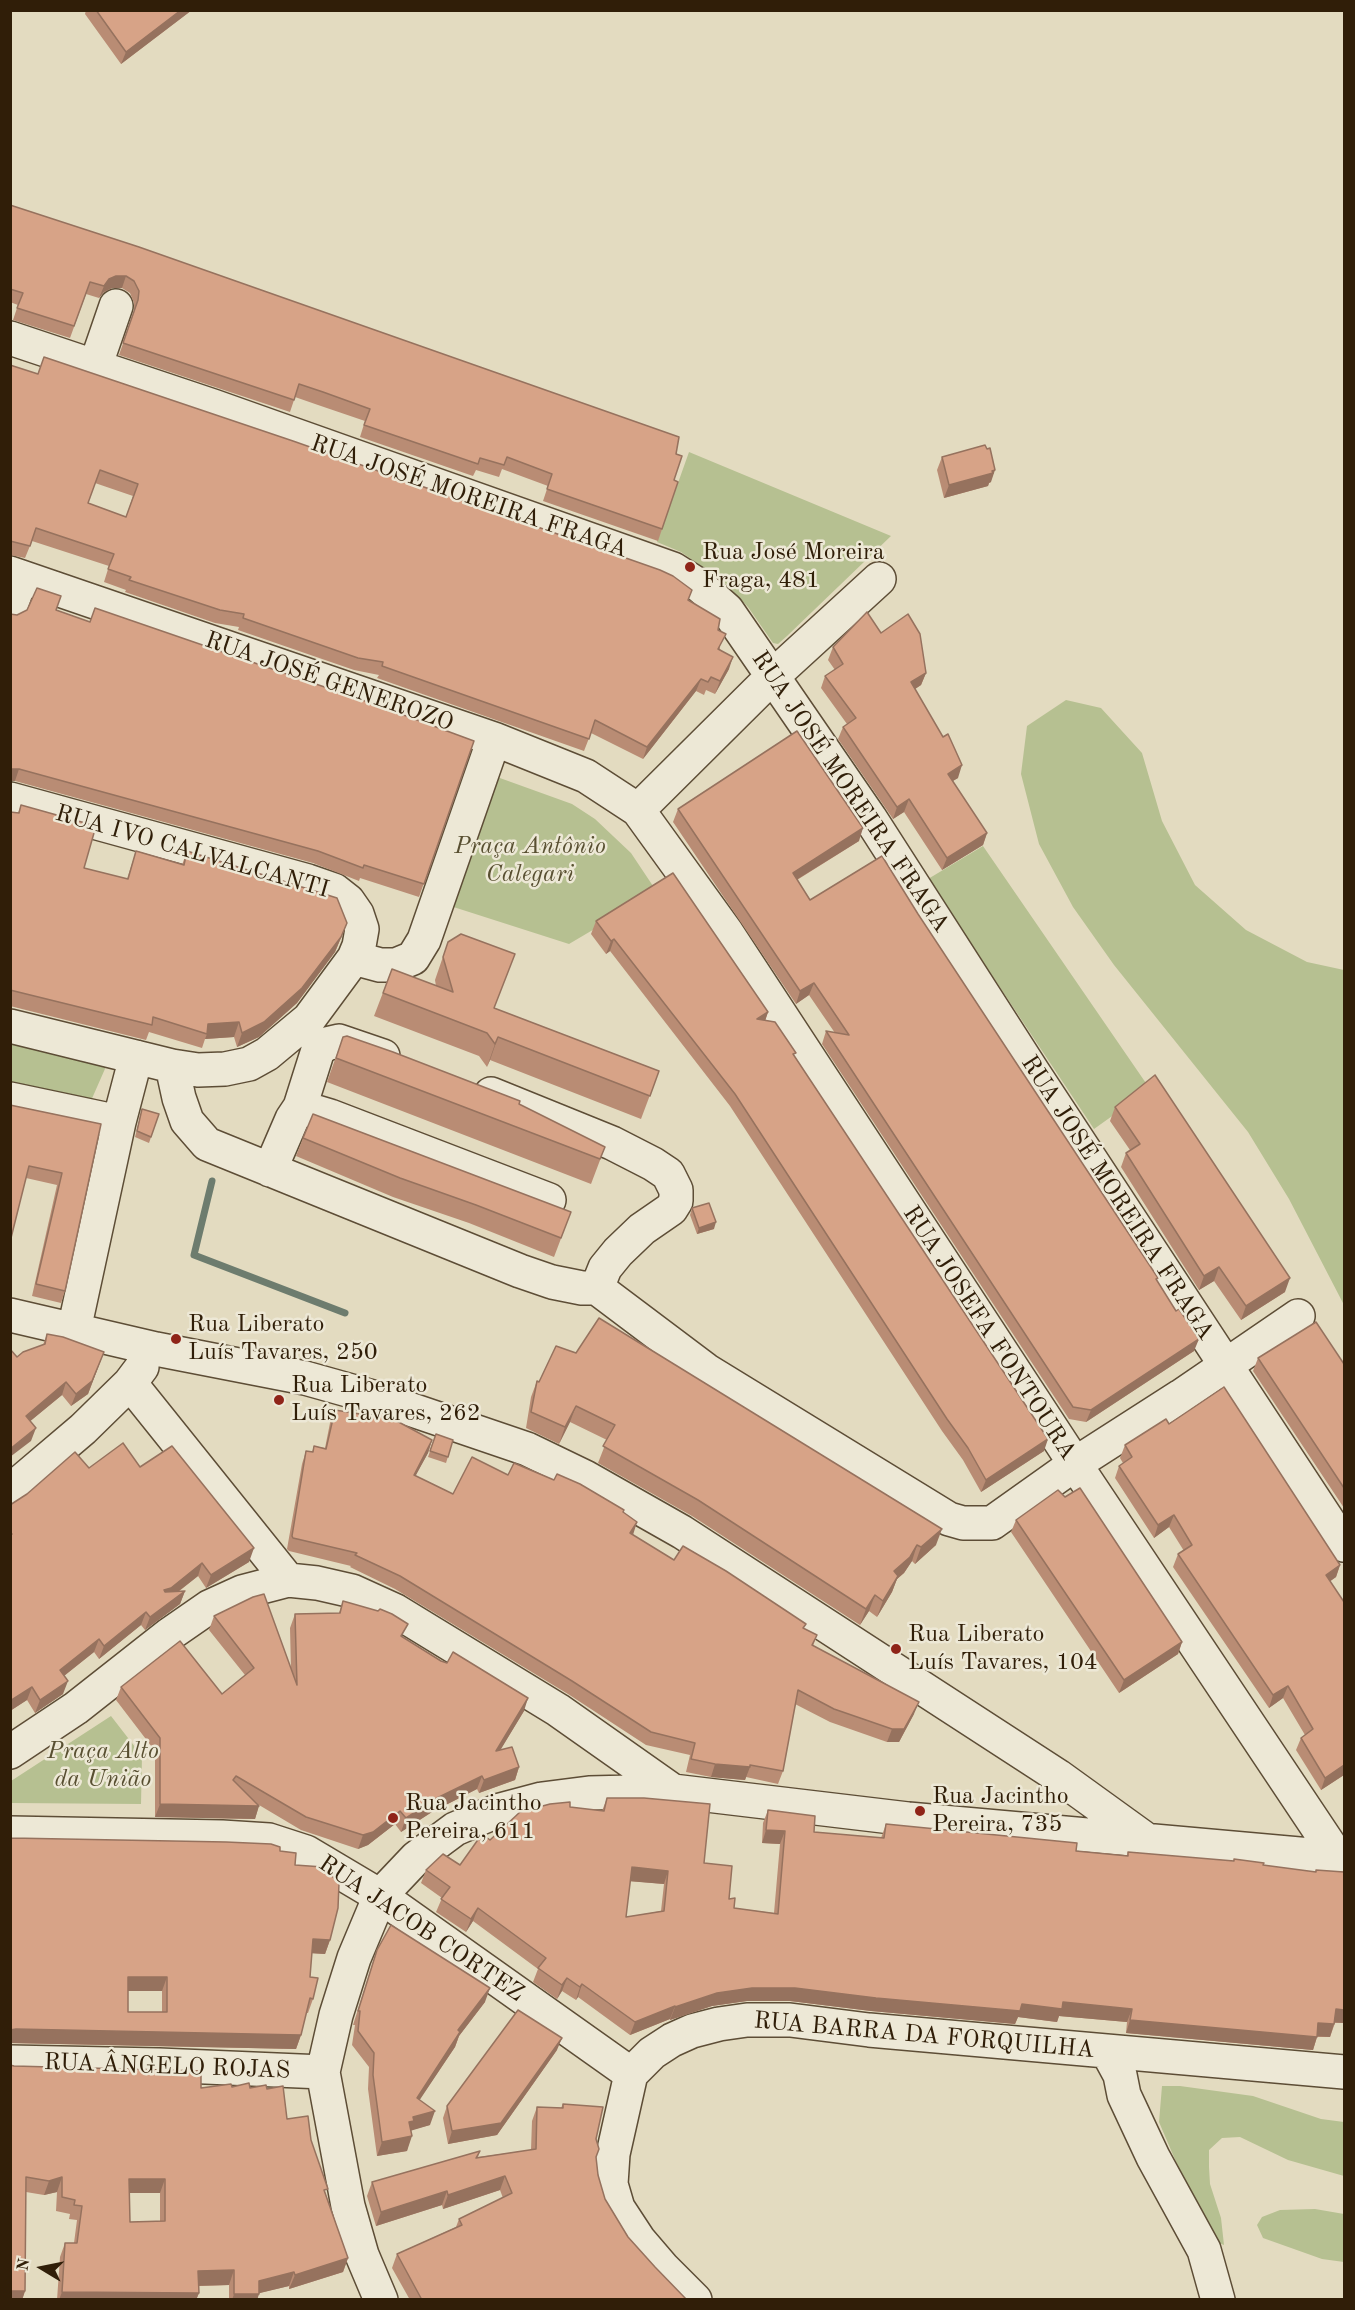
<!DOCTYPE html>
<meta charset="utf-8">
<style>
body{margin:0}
#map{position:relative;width:1355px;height:2310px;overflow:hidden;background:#e3dbc0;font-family:"Old Standard TT",serif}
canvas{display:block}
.frame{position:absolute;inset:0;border:12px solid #301e08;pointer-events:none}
.north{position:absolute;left:12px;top:2238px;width:60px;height:60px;-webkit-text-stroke:4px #ede8d6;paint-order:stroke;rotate:280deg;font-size:16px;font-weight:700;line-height:24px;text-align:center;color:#301e08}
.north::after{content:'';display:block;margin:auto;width:21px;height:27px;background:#301e08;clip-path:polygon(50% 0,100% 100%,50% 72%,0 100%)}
</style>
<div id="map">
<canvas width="1355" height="2310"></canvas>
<div class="frame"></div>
<div class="north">N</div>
</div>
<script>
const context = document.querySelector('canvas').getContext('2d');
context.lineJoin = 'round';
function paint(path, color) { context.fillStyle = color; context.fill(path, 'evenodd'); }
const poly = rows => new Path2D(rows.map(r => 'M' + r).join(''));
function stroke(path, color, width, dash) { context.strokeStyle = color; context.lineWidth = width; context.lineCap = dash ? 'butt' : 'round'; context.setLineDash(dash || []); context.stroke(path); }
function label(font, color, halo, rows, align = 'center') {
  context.font = font + ' "Old Standard TT",serif'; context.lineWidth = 5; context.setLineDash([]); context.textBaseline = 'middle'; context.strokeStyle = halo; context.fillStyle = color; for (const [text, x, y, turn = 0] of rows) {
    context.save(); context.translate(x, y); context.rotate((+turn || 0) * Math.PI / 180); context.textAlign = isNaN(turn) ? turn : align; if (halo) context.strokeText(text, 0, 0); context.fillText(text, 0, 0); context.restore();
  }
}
const green = poly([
 [689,452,891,536,787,636,778,644,773,643,748,607,724,582,681,552,657,542],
 [1066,700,1101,708,1142,753,1162,821,1195,885,1246,930,1307,962,1344,970,1344,1305,1289,1199,1248,1132,1114,965,1073,907,1039,844,1021,774,1027,726],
 [486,773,572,804,595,819,631,853,657,892,569,944,441,903],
 [983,846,1150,1089,1094,1129,928,879],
 [11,1038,108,1062,90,1103,11,1084],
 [111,1716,142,1756,141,1804,11,1803,11,1781],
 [1162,2086,1180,2086,1253,2096,1321,2119,1344,2122,1344,2176,1288,2160,1240,2137,1222,2138,1209,2150,1209,2167,1210,2184,1221,2218,1224,2245,1209,2239,1159,2122],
 [1315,2209,1344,2214,1344,2262,1322,2259,1263,2238,1257,2225,1262,2217,1280,2210]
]);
const stream = poly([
 [212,1181,194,1255,345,1313]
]);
const minor = poly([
 [10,338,213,406,673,569,700,586,727,610,870,818,1033,1072,1344,1545],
 [95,367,116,306],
 [10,573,494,739,586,776,638,810,727,933,1075,1464,1338,1858],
 [10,609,21,577],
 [10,799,308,881,334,890,348,901,357,914,362,929,359,946,354,958,309,1019,267,1054,249,1064,225,1069,198,1070,172,1066,10,1026],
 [638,810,773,676,879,579],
 [354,958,380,965,396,965,413,958,424,940,494,739],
 [172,1066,179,1098,187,1121,207,1144,520,1271,552,1282,582,1288,597,1288,706,1370,949,1519,963,1523,992,1523,1075,1464,1181,1396,1298,1316],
 [491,1094,612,1143,653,1164,668,1174,676,1190,676,1201,671,1209,642,1229,618,1252,605,1268,597,1288],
 [10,1099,119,1122,136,1057],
 [300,1107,318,1050,326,1044,339,1041,383,1056],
 [270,1170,292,1119,300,1107,330,1116,549,1200],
 [10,1315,156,1349,305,1378,380,1399,527,1449,585,1477,682,1532,1058,1776,1148,1841],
 [74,1330,119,1122],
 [130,1383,288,1580],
 [10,1491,83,1429,130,1383,142,1367],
 [10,1752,76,1708,170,1634,209,1607,242,1592,288,1580,317,1583,352,1591,396,1611,558,1710,673,1791],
 [10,1833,222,1837,269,1840,306,1852,380,1896,631,2074],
 [1107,2051,1120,2075,1124,2095,1153,2157,1204,2250,1218,2300],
 [10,2062,159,2065,323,2072],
 [381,2300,362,2255,348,2206,323,2072,336,2015,354,1958,380,1896,416,1858,455,1829,497,1811,542,1799,589,1793,673,1791,908,1819,1344,1858],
 [695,2300,663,2268,639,2240,618,2208,611,2184,613,2154,631,2074,652,2053,672,2040,692,2031,719,2024,747,2020,790,2020,869,2030,1344,2072]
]);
const wall = poly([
 [86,10,192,10,121,64,85,14],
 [10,205,676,454,674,480,678,482,658,541,543,501,548,486,502,469,499,477,476,470,473,476,360,437,365,421,318,405,295,397,290,412,119,355,134,312,134,303,130,293,122,288,112,288,104,292,99,298,86,294,70,338,13,320,18,305,10,302],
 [10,365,688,600,718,630,720,649,729,669,715,694,706,690,704,695,696,691,643,759,591,733,584,751,377,678,379,675,354,670,238,630,239,627,215,623,125,592,126,590,104,582,109,566,32,541,25,558,10,555],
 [95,483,133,496,126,517,88,503],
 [942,457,991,482,989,483,988,486,944,498,937,470],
 [56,610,90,622,474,741,419,897,360,878,359,881,313,863,15,781,17,615],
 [881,633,926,673,921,685,915,689,958,778,952,781,987,833,983,845,942,870,904,812,893,819,838,739,843,727,847,724,821,688,825,676,835,670,828,660,833,647],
 [21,805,84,868,127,879,136,851,182,865,187,851,347,923,341,938,335,952,297,1003,259,1037,237,1047,234,1037,205,1039,202,1048,149,1032,146,1040,10,1006,10,812,18,813],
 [678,809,859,841,797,880,810,900,918,914,1157,1281,1194,1351,1086,1422,1069,1419,822,1044,826,1031,835,1033,809,995,796,1004,673,822],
 [596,921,768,1012,765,1021,794,1056,1044,1451,981,1492,963,1460,942,1431,730,1106,610,951,606,954,591,934],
 [448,942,506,977,494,1008,659,1071,641,1119,490,1060,487,1067,479,1056,374,1016,392,969,436,986,435,980],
 [343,1037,519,1104,605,1147,591,1184,327,1082],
 [10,1105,101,1124,65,1291,61,1303,32,1296,57,1185,26,1178],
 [1115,1107,1285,1292,1241,1320,1214,1281,1199,1290,1121,1167,1126,1153,1130,1150,1110,1121],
 [142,1109,159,1114,149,1143,135,1137],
 [303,1138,571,1212,554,1257,469,1223,393,1197,296,1156],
 [692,1208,714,1229,697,1234,690,1215],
 [47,1334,104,1352,88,1394,71,1406,62,1395,30,1421,31,1441,17,1357,43,1345],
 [1258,1358,1344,1364,1344,1508,1253,1371],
 [537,1381,936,1545,915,1564,912,1561,904,1573,897,1579,892,1592,877,1617,869,1611,860,1625,692,1516,598,1463,607,1440,570,1422,559,1444,526,1428,531,1397],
 [335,1410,432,1440,428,1453,415,1476,453,1494,508,1475,623,1512,633,1535,674,1560,817,1635,813,1646,914,1714,899,1742,887,1742,830,1722,795,1704,783,1771,778,1784,746,1777,745,1780,711,1777,686,1772,690,1755,646,1745,568,1694,395,1589,350,1567,351,1566,289,1551,287,1549,302,1464,306,1451,312,1452,314,1446,325,1448,330,1423],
 [1169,1424,1340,1565,1336,1577,1330,1581,1344,1775,1321,1790,1296,1750,1301,1738,1305,1735,1283,1698,1269,1708,1173,1567,1178,1554,1184,1551,1169,1527,1154,1538,1115,1478,1119,1466,1123,1463,1120,1458,1125,1445],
 [436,1434,453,1440,446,1463,428,1457],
 [140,1467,249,1562,206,1588,198,1576,178,1592,185,1591,180,1604,145,1630,141,1625,99,1659,94,1652,64,1676,63,1694,35,1713,27,1700,10,1711,10,1505,89,1468],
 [1016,1520,1182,1642,1178,1654,1119,1693,1011,1532],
 [343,1601,524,1711,500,1750,519,1767,515,1780,479,1793,477,1789,432,1812,401,1832,395,1824,368,1845,358,1849,301,1830,259,1805,255,1819,155,1817,155,1751,116,1700,121,1687,222,1694,245,1675,209,1630,214,1616,291,1669,290,1628,295,1614,339,1613],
 [607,1798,704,1863,734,1908,774,1913,780,1844,762,1843,763,1823,768,1810,814,1832,881,1838,886,1824,1076,1851,1127,1856,1128,1852,1263,1865,1344,2023,1335,2023,1330,2037,1317,2037,1313,2050,1126,2033,1127,2022,1059,2016,1057,2022,1018,2017,1015,2024,871,2011,790,2001,747,2001,712,2006,670,2020,670,2019,630,2035,578,1997,576,2000,562,1991,557,1999,533,1982,538,1969,473,1921,466,1932,436,1912,442,1898,421,1883,426,1870,460,1865,490,1840,570,1807,602,1811],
 [630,1881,664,1884,661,1911,626,1917],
 [11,1838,280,1851,295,1865,330,1940,325,1954,312,1953,310,1977,313,1999,308,2013,306,2013,301,2035,296,2049,10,2043,10,1840],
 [128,1991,162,1991,162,2012,128,2012],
 [377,1950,485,2002,459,2036,455,2047,419,2100,430,2125,411,2130,407,2151,377,2156,368,2089,369,2067,352,2045,355,2025,353,2025],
 [557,2050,497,2135,448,2144,443,2118,447,2106],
 [14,2066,201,2088,232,2087,267,2089,287,2119,311,2140,326,2195,348,2258,343,2272,289,2289,289,2286,259,2293,257,2300,229,2300,229,2285,198,2286,199,2293,196,2300,57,2300,60,2257,65,2243,74,2243,77,2220,69,2219,70,2214,56,2211,57,2192,44,2195,26,2192,25,2291,22,2300,10,2300],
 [130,2193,160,2193,160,2221,130,2222],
 [563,2104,596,2139,596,2157,598,2175,605,2199,628,2237,655,2267,687,2300,410,2300,392,2268,397,2254,456,2227,459,2219,503,2198,500,2190,443,2209,442,2205,376,2226,367,2196,372,2182,480,2151,478,2157,531,2150,532,2121,537,2107,561,2108]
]);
const shadedWall = poly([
 [181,10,192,10,121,64,126,52],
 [116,276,126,276,122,288,112,288,104,292,99,298,104,286,109,279],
 [995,470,991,482,989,483,988,486,944,498,949,485],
 [733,657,729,669,715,694,720,681],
 [926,673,921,685,906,695,911,682],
 [701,679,696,691,643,759,647,747],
 [962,765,958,778,943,787,948,774],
 [10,769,19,769,15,781,10,781],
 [909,799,904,812,893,819,897,807],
 [863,828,859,841,788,885,793,873],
 [987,833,983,845,942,870,947,858],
 [347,923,335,952,297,1003,259,1037,237,1047,242,1033],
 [614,939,610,951,606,954,611,941],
 [814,983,809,995,796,1004,800,991],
 [768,1012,764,1024,757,1019],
 [239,1022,234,1037,205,1039,207,1034,208,1024],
 [498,1037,490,1060,487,1067,495,1044],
 [716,1222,714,1229,697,1234,699,1228],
 [1219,1267,1214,1281,1199,1290,1204,1276],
 [1290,1278,1285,1292,1241,1320,1246,1306],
 [1199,1339,1194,1351,1086,1422,1091,1410],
 [104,1352,88,1394,71,1406,76,1394],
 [66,1382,62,1395,22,1428,26,1416],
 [576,1406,570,1422,559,1444,565,1427],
 [36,1428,31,1441,10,1457,10,1449],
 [1048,1439,1044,1451,981,1492,986,1480],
 [432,1440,428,1453,409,1488,414,1475],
 [1174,1515,1169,1527,1154,1538,1158,1525],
 [637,1522,633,1535,630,1533],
 [942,1529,936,1545,915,1564,921,1547],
 [917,1545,912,1561,904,1573,897,1579,892,1592,877,1617,894,1571],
 [254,1548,249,1562,206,1588,211,1575],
 [202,1563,198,1576,166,1601,164,1590],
 [1340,1565,1336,1577,1321,1588,1326,1575],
 [185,1591,180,1604,145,1630,150,1617],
 [875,1595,869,1611,860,1625,866,1609],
 [146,1612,141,1625,99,1659,104,1646],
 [99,1639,94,1652,55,1683,60,1670],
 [1182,1642,1178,1654,1119,1693,1124,1680],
 [68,1681,63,1694,35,1713,40,1700],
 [1288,1686,1283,1698,1269,1708,1273,1695],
 [32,1687,27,1700,10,1711,10,1701],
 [528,1698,524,1711,492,1764,496,1751],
 [919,1702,914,1714,899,1742,887,1742,892,1729],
 [715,1764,750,1767,745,1780,711,1777],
 [1344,1765,1344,1775,1321,1790,1325,1778],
 [519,1767,515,1780,479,1793,484,1780],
 [482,1776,477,1789,432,1812,401,1832,406,1818,437,1798],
 [160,1804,259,1806,255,1819,155,1817],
 [400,1811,395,1824,368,1845,358,1849,363,1835],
 [766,1830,785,1831,780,1844,762,1843],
 [632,1867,668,1871,664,1884,627,1881],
 [478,1908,473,1921,466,1932,471,1919],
 [313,1939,330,1940,325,1954,307,1953],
 [128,1977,167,1977,162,1991,123,1991],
 [567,1978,562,1991,557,1999,562,1985],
 [582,1984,578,1997,576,2000,580,1987],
 [490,1988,485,2002,459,2036,455,2047,411,2113,417,2098,458,2030],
 [752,1988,795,1988,1022,2004,1063,2002,1132,2009,1127,2022,1059,2016,1057,2022,1018,2017,1015,2024,871,2011,790,2001,747,2001,712,2006,670,2020,675,2007,717,1993],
 [675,2006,670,2019,630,2035,635,2022],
 [1336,2009,1344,2010,1344,2023,1331,2022],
 [1130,2020,1317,2037,1313,2050,1126,2033],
 [1318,2023,1334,2024,1330,2037,1314,2036],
 [16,2029,301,2035,296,2049,10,2043,10,2030],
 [562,2038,557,2050,497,2135,448,2144,452,2131],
 [435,2111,430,2125,410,2131,409,2122,413,2117],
 [412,2136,407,2151,377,2156,382,2142],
 [505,2176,500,2190,443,2209,448,2195],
 [62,2177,57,2192,44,2195,49,2181],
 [129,2179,165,2179,160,2193,124,2193],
 [447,2191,442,2205,376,2226,381,2212],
 [348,2258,343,2272,289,2289,295,2275],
 [234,2270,229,2285,193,2286,198,2271],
 [294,2272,289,2286,256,2294,259,2294,257,2300,232,2300,234,2294,259,2281],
 [10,2291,25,2291,22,2300,10,2300],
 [62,2292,199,2293,196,2300,59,2300]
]);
const building = poly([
 [96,10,181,10,126,52,96,10],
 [10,205,139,247,679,437,676,454,682,456,674,480,678,482,662,529,547,489,552,474,507,457,504,465,480,458,478,464,364,425,370,409,323,392,299,384,294,400,123,343,138,300,139,291,134,281,126,276,116,276,109,279,104,286,90,282,74,326,17,308,23,293,10,289,10,205],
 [44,357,293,441,660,570,673,576,692,590,688,600,720,619,718,630,726,634,718,649,733,657,720,681,711,677,708,682,701,679,647,747,595,720,589,739,382,666,383,662,358,658,243,618,244,614,220,610,129,580,131,577,108,569,114,554,36,528,30,546,10,541,10,365,38,374,44,357],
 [100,470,138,484,126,517,88,503,100,470],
 [985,445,987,449,990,448,995,470,992,471,993,473,949,485,942,457,985,445],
 [37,588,61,596,56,610,90,622,95,608,371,703,474,741,424,884,364,865,363,868,318,851,19,769,10,769,10,614,17,615,27,610,37,588],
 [867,612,881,633,908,614,920,634,926,673,911,682,943,737,948,734,962,765,948,774,987,833,947,858,909,799,897,807,843,727,856,718,825,676,843,664,833,647,867,612],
 [797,731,863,828,793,873,810,900,882,856,918,914,1158,1278,1156,1279,1176,1311,1179,1309,1199,1339,1091,1410,1073,1407,826,1031,849,1035,814,983,800,991,678,809,797,731],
 [21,805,96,826,84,868,128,879,136,851,184,865,187,851,337,898,347,923,341,937,302,988,264,1022,242,1033,239,1022,208,1024,207,1034,153,1017,152,1025,10,990,10,812,19,813,21,805],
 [673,873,768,1012,757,1019,775,1022,796,1053,793,1054,1048,1439,986,1480,968,1448,947,1419,735,1094,614,939,611,941,596,921,673,873],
 [461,934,515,954,494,1008,659,1071,650,1096,498,1037,495,1044,487,1033,383,993,392,969,453,992,443,957,448,942,461,934],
 [347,1036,393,1052,520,1101,519,1104,605,1147,600,1159,336,1058,343,1037,347,1036],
 [1155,1075,1290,1278,1246,1306,1219,1267,1204,1276,1126,1153,1140,1144,1115,1107,1155,1075],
 [10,1105,101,1124,65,1291,36,1284,62,1173,29,1166,10,1242,10,1105],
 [142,1109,159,1114,151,1137,137,1131,142,1109],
 [313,1114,571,1212,561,1238,476,1205,400,1178,303,1138,313,1114],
 [709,1203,716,1222,699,1228,692,1208,709,1203],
 [599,1318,942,1529,921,1547,917,1545,910,1557,894,1571,898,1576,883,1601,875,1595,866,1609,698,1500,603,1446,615,1425,576,1406,565,1427,531,1412,537,1381,539,1382,556,1346,576,1353,599,1318],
 [1316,1322,1344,1364,1344,1488,1258,1358,1316,1322],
 [47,1334,63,1337,104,1352,92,1381,76,1394,66,1382,26,1416,36,1428,10,1449,10,1349,17,1357,23,1352,45,1344,47,1334],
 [1224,1387,1340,1565,1326,1575,1344,1602,1344,1765,1325,1778,1301,1738,1313,1729,1288,1686,1273,1695,1178,1554,1192,1545,1174,1515,1158,1525,1119,1466,1132,1457,1125,1445,1166,1419,1169,1424,1224,1387],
 [335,1410,378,1417,380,1412,432,1440,414,1475,453,1494,472,1457,508,1475,514,1463,554,1480,557,1474,580,1484,624,1510,623,1512,637,1522,630,1533,674,1560,683,1546,726,1571,806,1624,803,1628,817,1635,812,1645,919,1702,904,1729,892,1729,834,1709,798,1690,783,1771,750,1765,750,1767,715,1764,691,1759,695,1743,651,1732,572,1681,400,1576,355,1555,357,1553,293,1538,292,1536,306,1451,313,1452,314,1446,326,1449,335,1410],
 [436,1434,453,1440,448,1457,430,1451,436,1434],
 [123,1443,140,1467,172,1446,254,1548,211,1575,202,1563,171,1588,164,1590,165,1592,185,1591,150,1617,146,1612,104,1646,99,1639,60,1670,68,1681,40,1700,32,1687,10,1701,10,1535,12,1534,10,1532,10,1505,27,1494,75,1452,89,1468,123,1443],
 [1080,1488,1182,1642,1124,1680,1016,1520,1058,1490,1065,1497,1080,1488],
 [264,1594,297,1685,295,1614,340,1613,343,1601,378,1611,380,1609,392,1614,408,1624,401,1636,441,1661,447,1663,453,1652,528,1698,496,1751,512,1747,519,1767,484,1780,482,1776,437,1798,406,1818,400,1811,373,1832,363,1835,306,1817,236,1776,233,1780,259,1806,160,1804,160,1738,121,1687,180,1641,222,1694,254,1668,214,1616,253,1597,264,1594],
 [607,1798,644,1798,710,1804,704,1863,732,1866,729,1899,735,1898,734,1908,778,1914,785,1831,766,1830,768,1810,815,1816,814,1832,884,1838,886,1824,1077,1843,1076,1851,1128,1856,1128,1852,1234,1861,1234,1859,1264,1863,1263,1865,1316,1872,1316,1870,1344,1872,1344,2010,1336,2009,1334,2024,1318,2023,1317,2037,1130,2020,1132,2009,1063,2002,1062,2009,1022,2004,1020,2011,876,1998,795,1988,752,1988,717,1993,675,2007,675,2006,635,2022,582,1984,580,1987,567,1978,562,1985,538,1968,546,1958,478,1908,471,1919,441,1899,450,1887,426,1870,443,1854,460,1865,482,1834,490,1840,520,1812,550,1804,570,1802,570,1807,604,1811,607,1798],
 [632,1867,668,1871,664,1911,626,1917,632,1867],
 [11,1838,226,1842,271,1844,280,1847,280,1851,296,1853,295,1865,323,1867,339,1883,338,1908,330,1940,313,1939,310,1977,318,1978,313,1999,310,1998,301,2035,16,2029,10,2030,10,1863,11,1838],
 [128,1977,167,1977,167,2012,128,2012,128,1977],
 [391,1925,490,1988,458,2030,460,2032,417,2098,435,2111,413,2117,414,2121,409,2122,412,2136,382,2142,373,2075,374,2053,358,2031,360,2011,358,2011,377,1950,391,1925],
 [518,2010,562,2038,501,2123,452,2131,447,2106,518,2010],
 [10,2065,14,2066,201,2071,201,2088,231,2084,232,2087,249,2083,250,2088,266,2085,267,2089,283,2086,287,2119,308,2116,311,2140,328,2189,324,2190,348,2258,295,2275,294,2272,259,2281,259,2294,234,2294,234,2270,198,2271,199,2293,62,2292,65,2243,77,2243,82,2206,74,2205,75,2200,62,2197,62,2177,49,2181,26,2177,25,2291,10,2291,10,2065],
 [129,2179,165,2179,165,2221,130,2222,129,2179],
 [563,2104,603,2107,596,2139,599,2149,596,2157,598,2175,605,2199,628,2237,655,2267,687,2300,422,2300,397,2254,462,2225,459,2219,512,2193,505,2176,448,2195,447,2191,381,2212,372,2182,480,2151,476,2158,536,2149,537,2107,563,2108,563,2104]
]);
const markers = [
 [690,567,6,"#8f2418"],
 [176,1339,6,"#8f2418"],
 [279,1400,6,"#8f2418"],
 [896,1649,6,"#8f2418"],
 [920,1811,6,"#8f2418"],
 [393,1818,6,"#8f2418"]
];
const streetNames = [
 ["RUA JOSÉ MOREIRA FRAGA",469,497,19],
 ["RUA JOSÉ GENEROZO",329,682,19],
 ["RUA JOSÉ MOREIRA FRAGA",850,792,56],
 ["RUA IVO CALVALCANTI",192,852,16],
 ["RUA JOSÉ MOREIRA FRAGA",1117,1198,57],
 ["RUA JOSEFA FONTOURA",989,1333,57],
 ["RUA JACOB CORTEZ",421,1929,34],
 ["RUA BARRA DA FORQUILHA",924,2036,5],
 ["RUA ÂNGELO ROJAS",167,2067,2]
];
const poiNames = [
 ["Rua José Moreira",702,553],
 ["Fraga, 481",702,581],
 ["Rua Liberato",188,1325],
 ["Luís Tavares, 250",188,1353],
 ["Rua Liberato",291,1386],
 ["Luís Tavares, 262",291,1414],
 ["Rua Liberato",908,1635],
 ["Luís Tavares, 104",908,1663],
 ["Rua Jacintho",932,1797],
 ["Pereira, 735",932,1825],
 ["Rua Jacintho",405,1804],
 ["Pereira, 611",405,1832]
];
const parkNames = [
 ["Praça Antônio",530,847],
 ["Calegari",530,875],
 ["Praça Alto",103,1752],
 ["da União",103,1780]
];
paint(green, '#b6c091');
stroke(stream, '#6d7c6e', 7);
stroke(minor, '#5d4d36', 36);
stroke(minor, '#ede8d6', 33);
paint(wall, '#b98c74');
paint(shadedWall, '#96725e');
paint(building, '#d7a387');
stroke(building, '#96725e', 1.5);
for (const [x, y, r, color] of markers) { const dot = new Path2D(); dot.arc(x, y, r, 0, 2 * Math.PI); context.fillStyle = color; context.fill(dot); stroke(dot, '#ede8d6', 2); }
label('24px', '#301e08', '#ede8d6', streetNames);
label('24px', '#301e08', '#ede8d6', poiNames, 'left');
label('italic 24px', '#584f31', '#ede8d6', parkNames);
</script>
